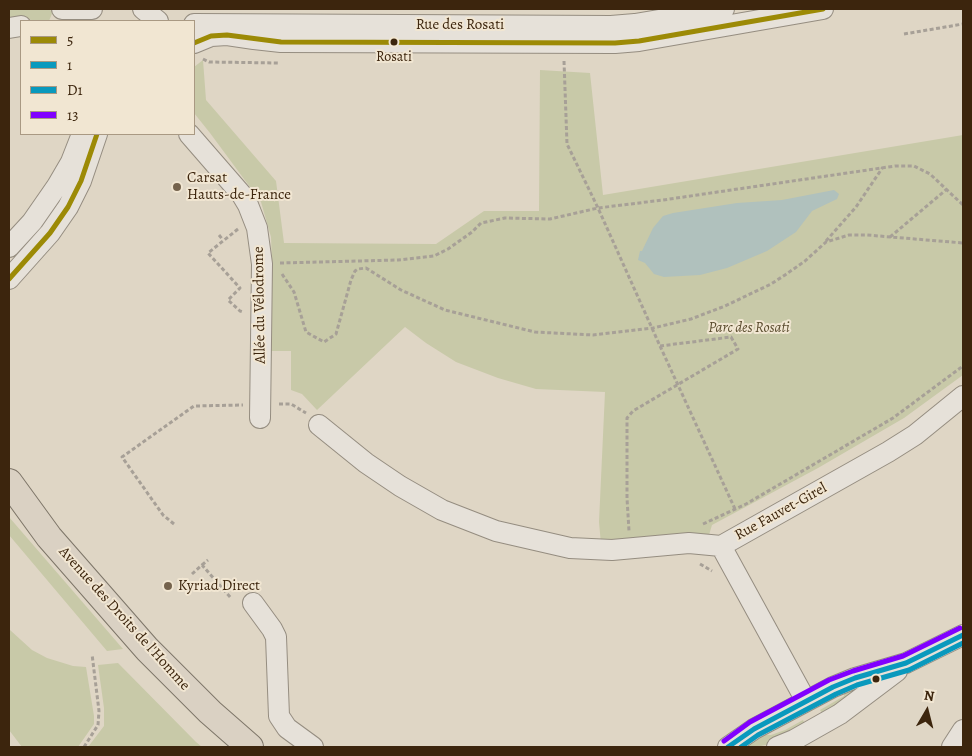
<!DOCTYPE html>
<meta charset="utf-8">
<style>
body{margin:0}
#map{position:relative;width:972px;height:756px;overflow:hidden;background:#dfd6c5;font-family:Alegreya,serif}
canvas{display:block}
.frame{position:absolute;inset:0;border:10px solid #3c250d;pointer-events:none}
.legend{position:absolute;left:20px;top:20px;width:175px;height:115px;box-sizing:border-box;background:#f1e6d2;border:1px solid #a99983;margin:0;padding:6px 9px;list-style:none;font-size:15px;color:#3c250d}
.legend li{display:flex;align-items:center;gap:10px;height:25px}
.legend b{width:25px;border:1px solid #a99983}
.north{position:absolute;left:902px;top:686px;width:50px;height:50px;-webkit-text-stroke:4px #f1e6d2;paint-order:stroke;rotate:8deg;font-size:14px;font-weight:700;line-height:20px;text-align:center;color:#3c250d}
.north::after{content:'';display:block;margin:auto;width:18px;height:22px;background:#3c250d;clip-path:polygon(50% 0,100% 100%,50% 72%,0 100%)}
</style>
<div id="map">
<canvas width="972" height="756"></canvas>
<div class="frame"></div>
<ul class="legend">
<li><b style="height:6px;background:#9c8a06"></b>5</li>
<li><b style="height:6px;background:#0999bd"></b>1</li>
<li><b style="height:6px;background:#0999bd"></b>D1</li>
<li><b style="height:6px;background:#8000ff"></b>13</li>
</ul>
<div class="north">N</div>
</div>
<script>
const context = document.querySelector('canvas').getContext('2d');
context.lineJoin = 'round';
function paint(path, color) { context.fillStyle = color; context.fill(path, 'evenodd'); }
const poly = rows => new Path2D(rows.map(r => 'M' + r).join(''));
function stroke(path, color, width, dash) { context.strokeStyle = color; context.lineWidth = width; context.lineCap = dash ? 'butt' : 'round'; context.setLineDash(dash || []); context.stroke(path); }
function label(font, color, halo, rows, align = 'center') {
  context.font = font + ' Alegreya,serif'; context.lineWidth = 4; context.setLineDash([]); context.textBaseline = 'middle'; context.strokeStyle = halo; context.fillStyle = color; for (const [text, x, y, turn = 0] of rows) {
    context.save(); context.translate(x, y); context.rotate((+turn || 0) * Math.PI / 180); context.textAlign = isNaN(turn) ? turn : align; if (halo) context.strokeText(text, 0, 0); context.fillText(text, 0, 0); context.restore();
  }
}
const green = poly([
 [9,9,46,9,53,11,49,21,34,21,26,18,9,22],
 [203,60,206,100,276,181,284,243,436,244,484,211,539,211,540,70,590,73,603,195,963,135,963,375,904,418,818,468,712,525,709,535,601,544,599,522,605,392,536,389,498,378,456,362,426,343,405,327,317,410,302,394,291,390,291,351,268,351,272,264,271,237,261,202,210,133,194,113,194,67],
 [9,517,123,649,107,651,9,535],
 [10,630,32,650,47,658,73,666,86,667,94,716,94,724,78,747,22,747,9,730,9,631],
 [118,663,196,742,202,747,88,747,104,726,104,708,98,665],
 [866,685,824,716,820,710,844,696,844,689],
 [803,720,806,726,775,743,756,747,744,747,758,734,771,735,785,730]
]);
const water = poly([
 [834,190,839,194,837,199,812,211,796,232,767,251,727,268,700,275,664,277,654,274,645,263,638,260,640,251,642,251,653,228,663,216,673,213,737,203,782,200]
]);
const path = poly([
 [904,34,963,24],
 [203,59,209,62,279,63],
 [564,61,567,144,598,208,660,346,731,337,738,349,633,411,627,418,627,498,629,531],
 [238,229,208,253,240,288,228,300,240,311,243,312],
 [219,235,223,240],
 [890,237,947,189],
 [826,241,856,207,883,167],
 [280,263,398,260,434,256,448,249,472,232,481,223,505,218,550,219,598,208,663,200,895,166,914,166,930,174,963,205],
 [282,274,294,292,306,332,324,342,336,334,351,280,355,271,358,269,366,268,401,290,445,310,535,332,593,335,653,328,691,319,725,306,771,284,785,275,805,261,826,242,849,235,867,235,963,243],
 [660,346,735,509],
 [279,404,291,404,306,413],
 [174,524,163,515,122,457,194,406,243,405],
 [703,524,746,504,893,418,963,366],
 [700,564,712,571],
 [202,565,208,560],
 [192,574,202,565,231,598],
 [84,747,98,725,99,711,92,654]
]);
const minor = poly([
 [62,9,92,9],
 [143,9,158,21],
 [194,24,611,26,635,24,724,9],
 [9,28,21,26],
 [194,43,211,36,227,35,254,39,281,42,615,43,639,41,823,9],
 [189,134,242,195,248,205,257,228,262,264,260,418],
 [9,247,32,222,57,186,71,162,82,134],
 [9,279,50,233,68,207,81,181,97,134],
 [319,425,366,463,400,486,442,510,496,531,570,548,612,550,689,543,721,546],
 [721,546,888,452,915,435,963,396],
 [721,546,806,701],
 [253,603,272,629,276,637,279,716,287,728,313,747],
 [728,747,754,729,833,687,855,678,906,663,963,635],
 [777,747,794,740,840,714,897,671],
 [952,747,963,730]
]);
const major = poly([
 [9,482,49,537,147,649,210,712,250,747]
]);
const bus1 = poly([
 [194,43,211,36,227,35,281,42,615,43,639,41,823,9],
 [9,279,50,233,68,207,81,181,97,134]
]);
const bus2 = poly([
 [728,747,754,729,833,687,855,678,906,663,963,635]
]);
const bus3 = poly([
 [741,747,758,735,836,694,857,685,909,670,963,643]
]);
const bus4 = poly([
 [724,741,750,722,829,680,853,671,903,656,960,628]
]);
const markers = [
 [394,42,4.5,"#3c250d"],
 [177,187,5,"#75634d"],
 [168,586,5,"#75634d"],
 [876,679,4.5,"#3c250d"]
];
const busNames = [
 ["Rosati",394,58]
];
const streetNames = [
 ["Rue des Rosati",460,25],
 ["Allée du Vélodrome",260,305,-91],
 ["Rue Fauvet-Girel",781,512,-29],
 ["Avenue des Droits de l'Homme",124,619,48]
];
const poiNames = [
 ["Carsat",187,178],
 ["Hauts-de-France",187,195],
 ["Kyriad Direct",178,586]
];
const parkNames = [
 ["Parc des Rosati",749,328]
];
paint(green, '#c8c9a8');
paint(water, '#b0c1bd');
stroke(minor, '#958d80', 22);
stroke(major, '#7d7568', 28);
stroke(path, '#a7a097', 3, [4, 2.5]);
stroke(minor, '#e6e1d9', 20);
stroke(major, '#dad1c3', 26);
stroke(bus1, '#9c8a06', 5);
stroke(bus2, '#0999bd', 5);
stroke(bus3, '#0999bd', 5);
stroke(bus4, '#8000ff', 5);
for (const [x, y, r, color] of markers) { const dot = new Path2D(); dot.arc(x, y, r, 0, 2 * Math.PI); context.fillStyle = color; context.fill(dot); stroke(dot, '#f1e6d2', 2); }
label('14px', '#3c250d', '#f1e6d2', busNames);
label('15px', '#3c250d', '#f1e6d2', streetNames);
label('15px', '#3c250d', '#f1e6d2', poiNames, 'left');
label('italic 15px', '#5a4c2e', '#f1e6d2', parkNames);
</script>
